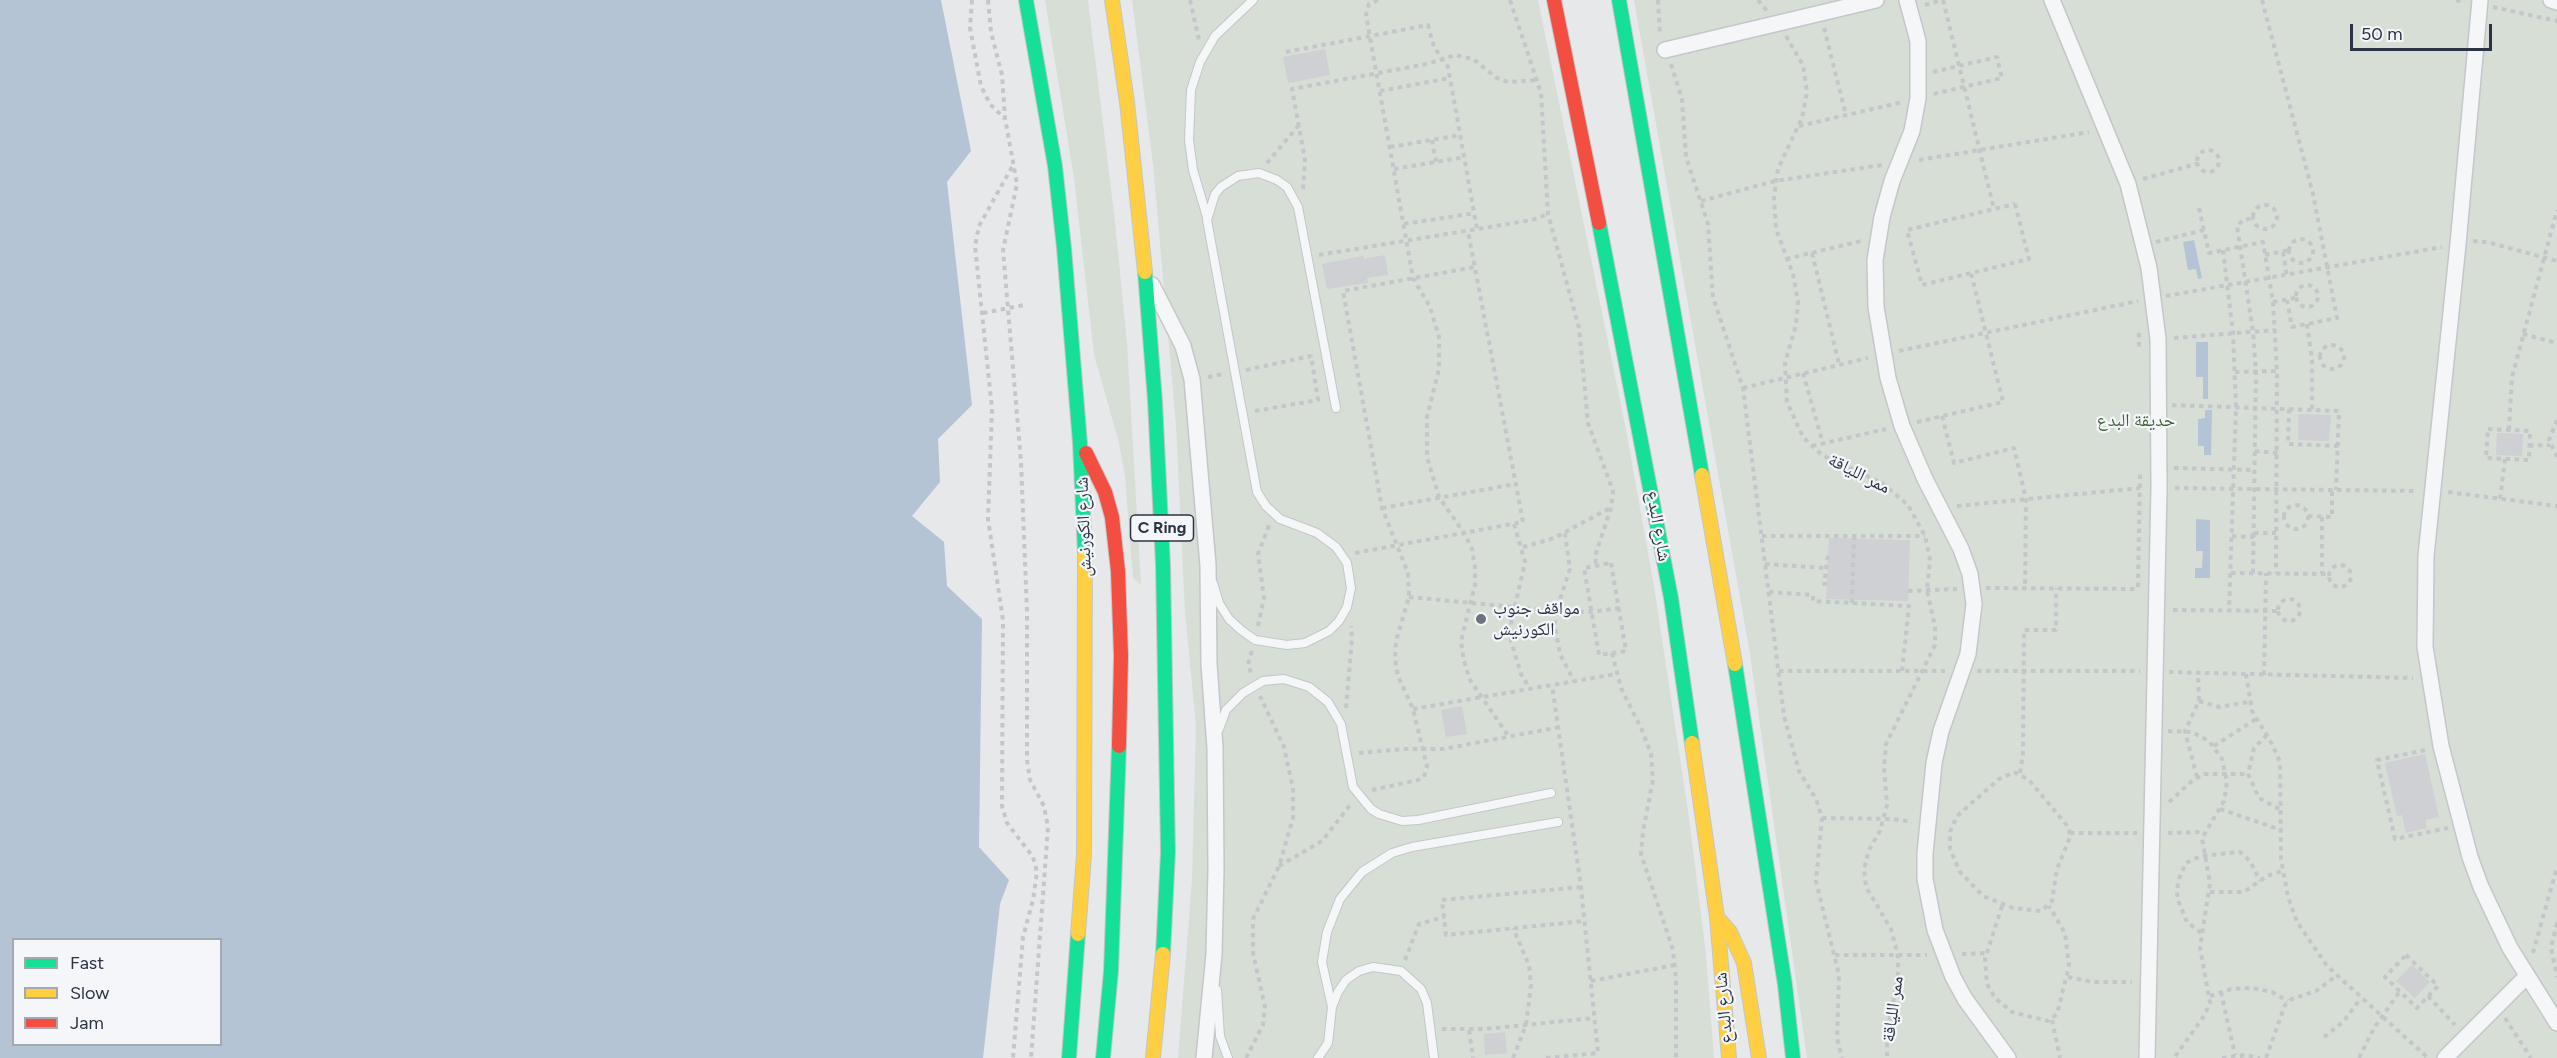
<!DOCTYPE html>
<meta charset="utf-8">
<style>
body{margin:0}
#map{position:relative;width:2557px;height:1058px;overflow:hidden;background:#e6e8ea;font-family:Figtree,sans-serif}
canvas{display:block}
.legend{position:absolute;left:12px;top:938px;width:210px;height:108px;box-sizing:border-box;background:#f4f6f9;border:2px solid #a4a8b1;margin:0;padding:8px 10px;list-style:none;font-size:18px;color:#2b3445}
.legend li{display:flex;align-items:center;gap:12px;height:30px}
.legend b{width:30px;border:2px solid #a4a8b1}
.scale{position:absolute;left:2350px;top:24px;width:142px;height:27px;box-sizing:border-box;border:3px solid #2b3445;border-top:0;padding-left:8px;font-size:18px;line-height:21px;white-space:nowrap;color:#2b3445;-webkit-text-stroke:4px #f4f6f9;paint-order:stroke}
</style>
<div id="map">
<canvas width="2557" height="1058"></canvas>
<ul class="legend">
<li><b style="height:8px;background:#16e098"></b>Fast</li>
<li><b style="height:8px;background:#ffcf43"></b>Slow</li>
<li><b style="height:8px;background:#f24e42"></b>Jam</li>
</ul>
<div class="scale">50 m</div>
</div>
<script>
const context = document.querySelector('canvas').getContext('2d');
context.lineJoin = 'round';
function paint(path, color) { context.fillStyle = color; context.fill(path, 'evenodd'); }
const poly = rows => new Path2D(rows.map(r => 'M' + r).join(''));
function stroke(path, color, width, dash) { context.strokeStyle = color; context.lineWidth = width; context.lineCap = dash ? 'butt' : 'round'; context.setLineDash(dash || []); context.stroke(path); }
function label(font, color, halo, rows, align = 'center') {
  context.font = font + ' Figtree,"Noto Naskh Arabic",sans-serif'; context.lineWidth = 4.5; context.setLineDash([]); context.textBaseline = 'middle'; context.strokeStyle = halo; context.fillStyle = color; for (const [text, x, y, turn = 0] of rows) {
    context.save(); context.translate(x, y); context.rotate((+turn || 0) * Math.PI / 180); context.textAlign = isNaN(turn) ? turn : align; if (halo) context.strokeText(text, 0, 0); context.fillText(text, 0, 0); context.restore();
  }
}
const green = poly([
 [1045,0,1088,0,1115,222,1127,343,1141,585,1133,578,1125,476,1119,443,1094,354,1074,178],
 [1132,0,1538,0,1626,430,1654,586,1690,825,1706,955,1714,1058,1178,1058,1192,880,1196,725,1185,612,1176,425,1153,164],
 [1634,0,2557,0,2557,1058,1807,1058,1750,654]
]);
const water = poly([
 [0,0,941,0,971,151,947,182,972,405,938,439,940,482,912,516,944,542,947,586,982,619,979,847,1009,880,1000,904,983,1058,0,1058],
 [14,940,220,940,220,1044,14,1044],
 [2194,240,2202,278,2198,279,2196,269,2188,270,2183,242],
 [2196,342,2208,342,2208,399,2203,399,2203,377,2196,377],
 [2205,410,2212,410,2211,455,2204,455,2204,446,2198,446,2198,419,2205,418],
 [2196,519,2210,520,2210,578,2195,578,2195,568,2202,568,2203,551,2196,551]
]);
const building = poly([
 [1325,49,1330,75,1288,83,1283,57],
 [1385,255,1388,275,1367,278,1368,283,1327,289,1322,264,1363,256,1364,259],
 [2298,414,2331,415,2329,441,2298,440],
 [2497,433,2523,434,2522,456,2496,455],
 [1829,538,1910,540,1908,601,1826,599],
 [1462,706,1467,734,1446,737,1441,710],
 [2425,754,2439,817,2425,820,2427,828,2406,833,2402,815,2397,816,2385,763],
 [2412,965,2430,982,2415,998,2396,981],
 [1505,1032,1507,1053,1485,1055,1484,1034]
]);
const path = poly([
 [972,0,970,28,981,86,990,104,1004,118],
 [988,0,991,32,1002,75,1005,118,1017,184,1003,250,1021,462,1027,611,1027,760,1030,780,1044,806,1048,827,1031,1058],
 [1190,0,1199,40],
 [1378,0,1369,4,1366,15,1413,278,1430,307,1439,337,1439,369,1427,417,1427,457,1439,497,1464,533,1472,549,1475,567,1475,585,1461,641,1464,661,1470,680,1509,737],
 [1510,0,1541,93,1548,214,1579,328,1588,423,1613,491,1611,508,1595,556,1596,566],
 [1658,0,1660,35],
 [1758,0,1767,11],
 [1943,0,1994,209],
 [2262,0,2313,194,2337,318,2292,327,2287,300],
 [2456,0,2465,2],
 [1925,5,1942,0],
 [2493,7,2557,21],
 [1824,28,1846,115],
 [1786,36,1803,65,1807,92,1802,118,1778,169,1774,197,1776,229,1793,274,1798,301,1796,325,1785,363,1787,402,1803,437,1822,455,1882,483,1908,505,1925,536,1930,560,1927,590,1935,627,1935,645,1886,744,1884,767,1887,805,1880,831,1869,850,1864,869,1866,887,1891,929,1898,956,1898,978,1887,1031,1887,1058],
 [1286,52,1428,25,1434,47,1448,67,1477,229],
 [1671,64,1682,99,1686,157,1708,224,1713,297,1743,388,1784,716,1799,771,1816,799,1822,818,1816,881,1839,975,1837,1038,1842,1058],
 [1933,72,1997,57,2002,78,1933,94],
 [1380,91,1450,78],
 [1799,126,1903,102],
 [1432,140,1436,162],
 [1390,147,1461,135],
 '2197 161a11 11 0 1 1 22 0a11 11 0 1 1-22 0Z',
 [1919,160,2089,132],
 [1267,163,1299,125],
 [1012,167,979,226,975,246,992,409,988,519,1003,620,1002,806,1007,823,1033,857,1037,872,1033,900,1023,937,1013,1058],
 [1394,169,1465,157],
 [2143,179,2196,164],
 [1303,189,1305,160,1292,89,1427,64,1455,55,1473,59,1497,78,1508,82,1537,80],
 [1701,201,1775,181,1882,165],
 [2015,204,2029,259,1922,285,1907,230,2015,204],
 '2253 217a12 12 0 1 1 24 0a12 12 0 1 1-24 0Z',
 [2199,208,2209,253,2263,242,2273,302,2277,371,2276,573],
 [1404,224,1475,213],
 '2289 251a12 12 0 1 1 24 0a12 12 0 1 1-24 0Z',
 [2473,241,2487,242,2557,261],
 [2156,242,2204,230],
 [2223,250,2233,333,2236,407,2229,610],
 [2283,252,2287,276],
 [1812,253,1839,364],
 [1319,255,1532,220,1548,214],
 [2265,255,2289,250],
 [1786,259,1861,241],
 '2296 296a11 11 0 1 1 22 0a11 11 0 1 1-22 0Z',
 [2166,296,2442,247],
 [2273,302,2295,298],
 [983,313,1024,305],
 [2307,324,2312,360,2312,410],
 [2139,333,2139,350],
 [2523,334,2557,343],
 [2174,338,2275,330],
 '2320 357a12 12 0 1 1 24 0a12 12 0 1 1-24 0Z',
 [1899,351,2138,301],
 [1246,370,1311,356],
 [2235,372,2277,371],
 [1803,373,1823,444],
 [1208,377,1224,374],
 [1743,388,1868,358],
 [2172,405,2339,411,2336,490],
 [2289,409,2288,444,2338,446],
 [1255,411,1318,400,1311,355],
 [1942,416,1954,463,2014,448,2026,499,2025,588],
 [2557,420,2549,440,2557,457],
 [1917,422,2003,402,1971,273],
 [2488,429,2530,431,2529,460,2486,458,2488,429],
 [2509,430,2512,377,2557,210],
 [1812,446,1886,429],
 [2529,446,2550,445],
 [2255,451,2278,453],
 [2174,468,2255,470],
 [2175,488,2416,491],
 [2448,492,2557,506],
 [2500,499,2505,459],
 '2284 517a12 12 0 1 1 24 0a12 12 0 1 1-24 0Z',
 [1957,506,2140,488],
 [1382,508,1516,484],
 [2308,516,2332,517,2332,490],
 [2322,517,2322,574],
 [1514,524,1525,562,1511,624,1511,641,1521,674,1530,689],
 [1565,533,1570,569,1556,611,1555,625,1560,654,1574,681],
 [2254,533,2276,533],
 [1762,536,1925,536],
 [2232,536,2254,537],
 [1523,547,1554,538,1610,508],
 [1355,553,1523,522,1468,231],
 [1611,563,1626,651,1599,655,1584,568,1611,563],
 [1765,564,1825,568],
 '2329 576a11 11 0 1 1 22 0a11 11 0 1 1-22 0Z',
 [2231,573,2328,574],
 [2253,573,2256,371,2253,332,2237,226,2243,220,2254,218],
 [1827,584,1824,584,1828,555],
 [2138,587,2140,471],
 [1986,588,2138,589],
 [1908,591,1957,589],
 [1769,592,1813,595,1813,601,1909,606,1902,671],
 [1409,597,1556,611,1591,612,1619,608],
 '2278 610a11 11 0 1 1 22 0a11 11 0 1 1-22 0Z',
 [1852,603,1854,536],
 [2173,610,2277,611],
 [1258,626,1264,598,1258,554,1270,523],
 [1252,651,1248,664,1252,676],
 [1612,653,1621,688,1642,730,1651,754,1653,780,1643,831,1641,854,1673,950,1676,980,1676,1058],
 [1779,671,1945,671],
 [1977,671,2140,671],
 [2169,672,2413,678],
 [2246,674,2252,711,2272,744,2280,762,2281,859,2288,897,2297,922,2327,966,2428,1058],
 [2264,675,2266,573],
 [2199,701,2219,707,2249,702],
 [1346,708,1352,639,1351,626],
 [1413,709,1616,674],
 [2168,731,2192,732,2209,741,2222,759,2227,782,2224,801,2202,838,2210,883,2200,947,2210,1003,2204,1016,2174,1058],
 [2267,735,2254,748,2248,774,2259,798,2281,810],
 [2214,746,2256,719],
 [2425,750,2377,760,2395,839,2448,828],
 [1359,753,1403,749,1443,749,1560,727],
 [2014,772,2029,780,2069,828,2070,837,2057,869,2052,901,2041,911,2013,908,1983,896,1960,872,1950,849,1950,832,1957,816,1999,779,2014,772],
 [2020,773,2023,754,2024,630,2056,630,2056,588],
 [2197,777,2185,731,2199,701,2198,673],
 [1372,790,1418,780,1424,777,1427,766,1413,709,1398,676,1395,659,1396,641,1409,597,1408,573,1382,508,1343,291,1475,267],
 [2169,802,2193,780,2204,774,2248,774],
 [2220,809,2281,830],
 [1822,818,1892,819,1912,822],
 [2070,833,2137,833],
 [2168,833,2203,832],
 [1279,866,1322,841,1351,804],
 [1581,887,1442,900,1446,935,1585,921],
 [2210,892,2244,892,2267,876,2282,871],
 [2002,906,1985,959,1987,984,1995,998,2012,1012,2048,1021,2057,1014,2069,966,2065,933,2049,906],
 [2557,923,2551,948,2557,977],
 [2201,933,2187,922,2177,898,2178,881,2186,863,2201,856,2240,852,2250,861,2260,881],
 [2533,953,2557,867],
 [1962,954,1987,953],
 [1835,955,1927,955],
 [2406,955,2438,986,2417,1008,2385,977,2406,955],
 [1405,960,1419,924,1444,917],
 [2068,977,2093,982,2132,982],
 [1591,981,1675,965],
 [2221,992,2235,1055],
 [2210,996,2231,989,2252,988,2272,992,2288,1001],
 [2428,996,2455,1025],
 [2505,1018,2531,1058],
 [2052,1020,2060,1058],
 [1442,1029,1485,1029,1594,1018],
 [1469,1030,1473,1058],
 [2324,1037,2344,1021,2361,998],
 [1246,1058,1263,1025,1265,1007,1253,953,1253,919,1279,866,1293,818,1293,789,1284,747,1260,696],
 [1513,1058,1526,1025,1531,985,1529,965,1513,928],
 [1546,1058,1598,1053,1581,887,1552,685],
 [2222,1058,2246,1055,2260,1058],
 [2266,1058,2285,1005,2292,999,2316,991,2336,976],
 [2359,1058,2374,1028,2400,991]
]);
const lane = poly([
 [1207,217,1193,170,1189,140,1191,90,1200,62,1215,36,1253,0],
 [1213,583,1219,603,1229,619,1241,630,1255,640,1287,645,1305,643,1329,631,1339,621,1347,607,1351,588,1347,563,1336,547,1317,533,1280,519,1266,506,1257,492,1207,220,1215,194,1221,187,1238,176,1259,173,1277,180,1287,187,1298,207,1336,408],
 [1219,729,1226,710,1243,693,1263,681,1284,679,1309,687,1328,702,1341,724,1353,787,1371,809,1379,814,1402,821,1418,820,1551,793],
 [1217,990,1220,1036,1228,1058],
 [1332,1007,1322,962,1327,932,1340,899,1362,872,1392,853,1412,847,1558,822],
 [1318,1058,1328,1043,1332,1007,1338,992,1346,980,1359,971,1373,967,1401,971,1421,989,1427,1003,1434,1058]
]);
const street = poly([
 [1907,0,1918,41,1918,98,1912,131,1892,181,1882,217,1875,260,1876,307,1888,378,1902,426,1925,479,1961,549,1970,574,1974,604,1968,654,1941,731,1934,763,1925,853,1925,879,1935,930,1953,977,1965,999,2008,1058],
 [2052,0,2128,184,2149,268,2158,339,2159,488,2147,1058],
 [2480,0,2458,244,2426,556,2425,647,2441,746,2470,857,2481,887,2510,948,2557,1023],
 [2551,0,2557,2],
 [1665,50,1876,0],
 [1152,285,1183,346,1192,379,1208,565,1209,664,1215,748,1216,870,1214,954,1204,1058],
 [2445,1058,2527,976]
]);
const fast = poly([
 [1026,0,1055,166,1064,248,1080,443,1085,554],
 [1619,0,1702,475],
 [1599,223,1671,598,1692,743],
 [1145,272,1155,401,1163,565,1168,852,1163,954],
 [1735,664,1785,985,1793,1058],
 [1069,1058,1078,934],
 [1103,1058,1111,971,1119,746]
]);
const slow = poly([
 [1112,0,1127,102,1145,272],
 [1702,475,1735,664],
 [1692,743,1717,917,1729,1058],
 [1717,917,1730,932,1744,963,1759,1058],
 [1078,934,1084,855,1085,554],
 [1153,1058,1163,954]
]);
const jam = poly([
 [1554,0,1599,223],
 [1086,453,1105,492,1112,517,1118,571,1121,656,1119,746]
]);
const markers = [
 [1481,619,6,"#6c737f"]
];
const shields = [
 [1162,528,63]
];
const shieldNames = [
 ["C Ring",1162,528]
];
const parkNames = [
 ["حديقة البدع",2136,421]
];
const streetNames = [
 ["ممر اللياقة",1859,474,27],
 ["شارع البدع",1658,526,80],
 ["شارع الكورنيش",1084,527,-92],
 ["شارع البدع",1724,1008,-95],
 ["ممر اللياقة",1893,1009,-82]
];
const poiNames = [
 ["مواقف جنوب",1493,609],
 ["الكورنيش",1493,630]
];
paint(green, '#d6ded6');
paint(water, '#b4c4d5');
paint(building, '#ced0d3');
stroke(lane, '#c4c6c8', 10);
stroke(street, '#c4c6c8', 18);
stroke(fast, '#c4c6c8', 16);
stroke(slow, '#c4c6c8', 16);
stroke(jam, '#c4c6c8', 16);
stroke(path, '#c5c6ca', 4, [4.5, 4.5]);
stroke(lane, '#f5f6f7', 8);
stroke(street, '#f5f6f7', 15);
stroke(fast, '#16e098', 14);
stroke(slow, '#ffcf43', 14);
stroke(jam, '#f24e42', 14);
for (const [x, y, r, color] of markers) { const dot = new Path2D(); dot.arc(x, y, r, 0, 2 * Math.PI); context.fillStyle = color; context.fill(dot); stroke(dot, '#f4f6f9', 2); }
for (const [x, y, w] of shields) { const box = new Path2D(); box.roundRect(x - w / 2, y - 13, w, 26, 4.5); context.fillStyle = '#f4f6f9'; context.fill(box); stroke(box, '#2b3445', 1.5); }
label('bold 16px', '#2b3445', null, shieldNames);
label('18px', '#3f6138', '#f4f6f9', parkNames);
label('18px', '#2b3445', '#f4f6f9', streetNames);
label('18px', '#2b3445', '#f4f6f9', poiNames, 'left');
</script>
